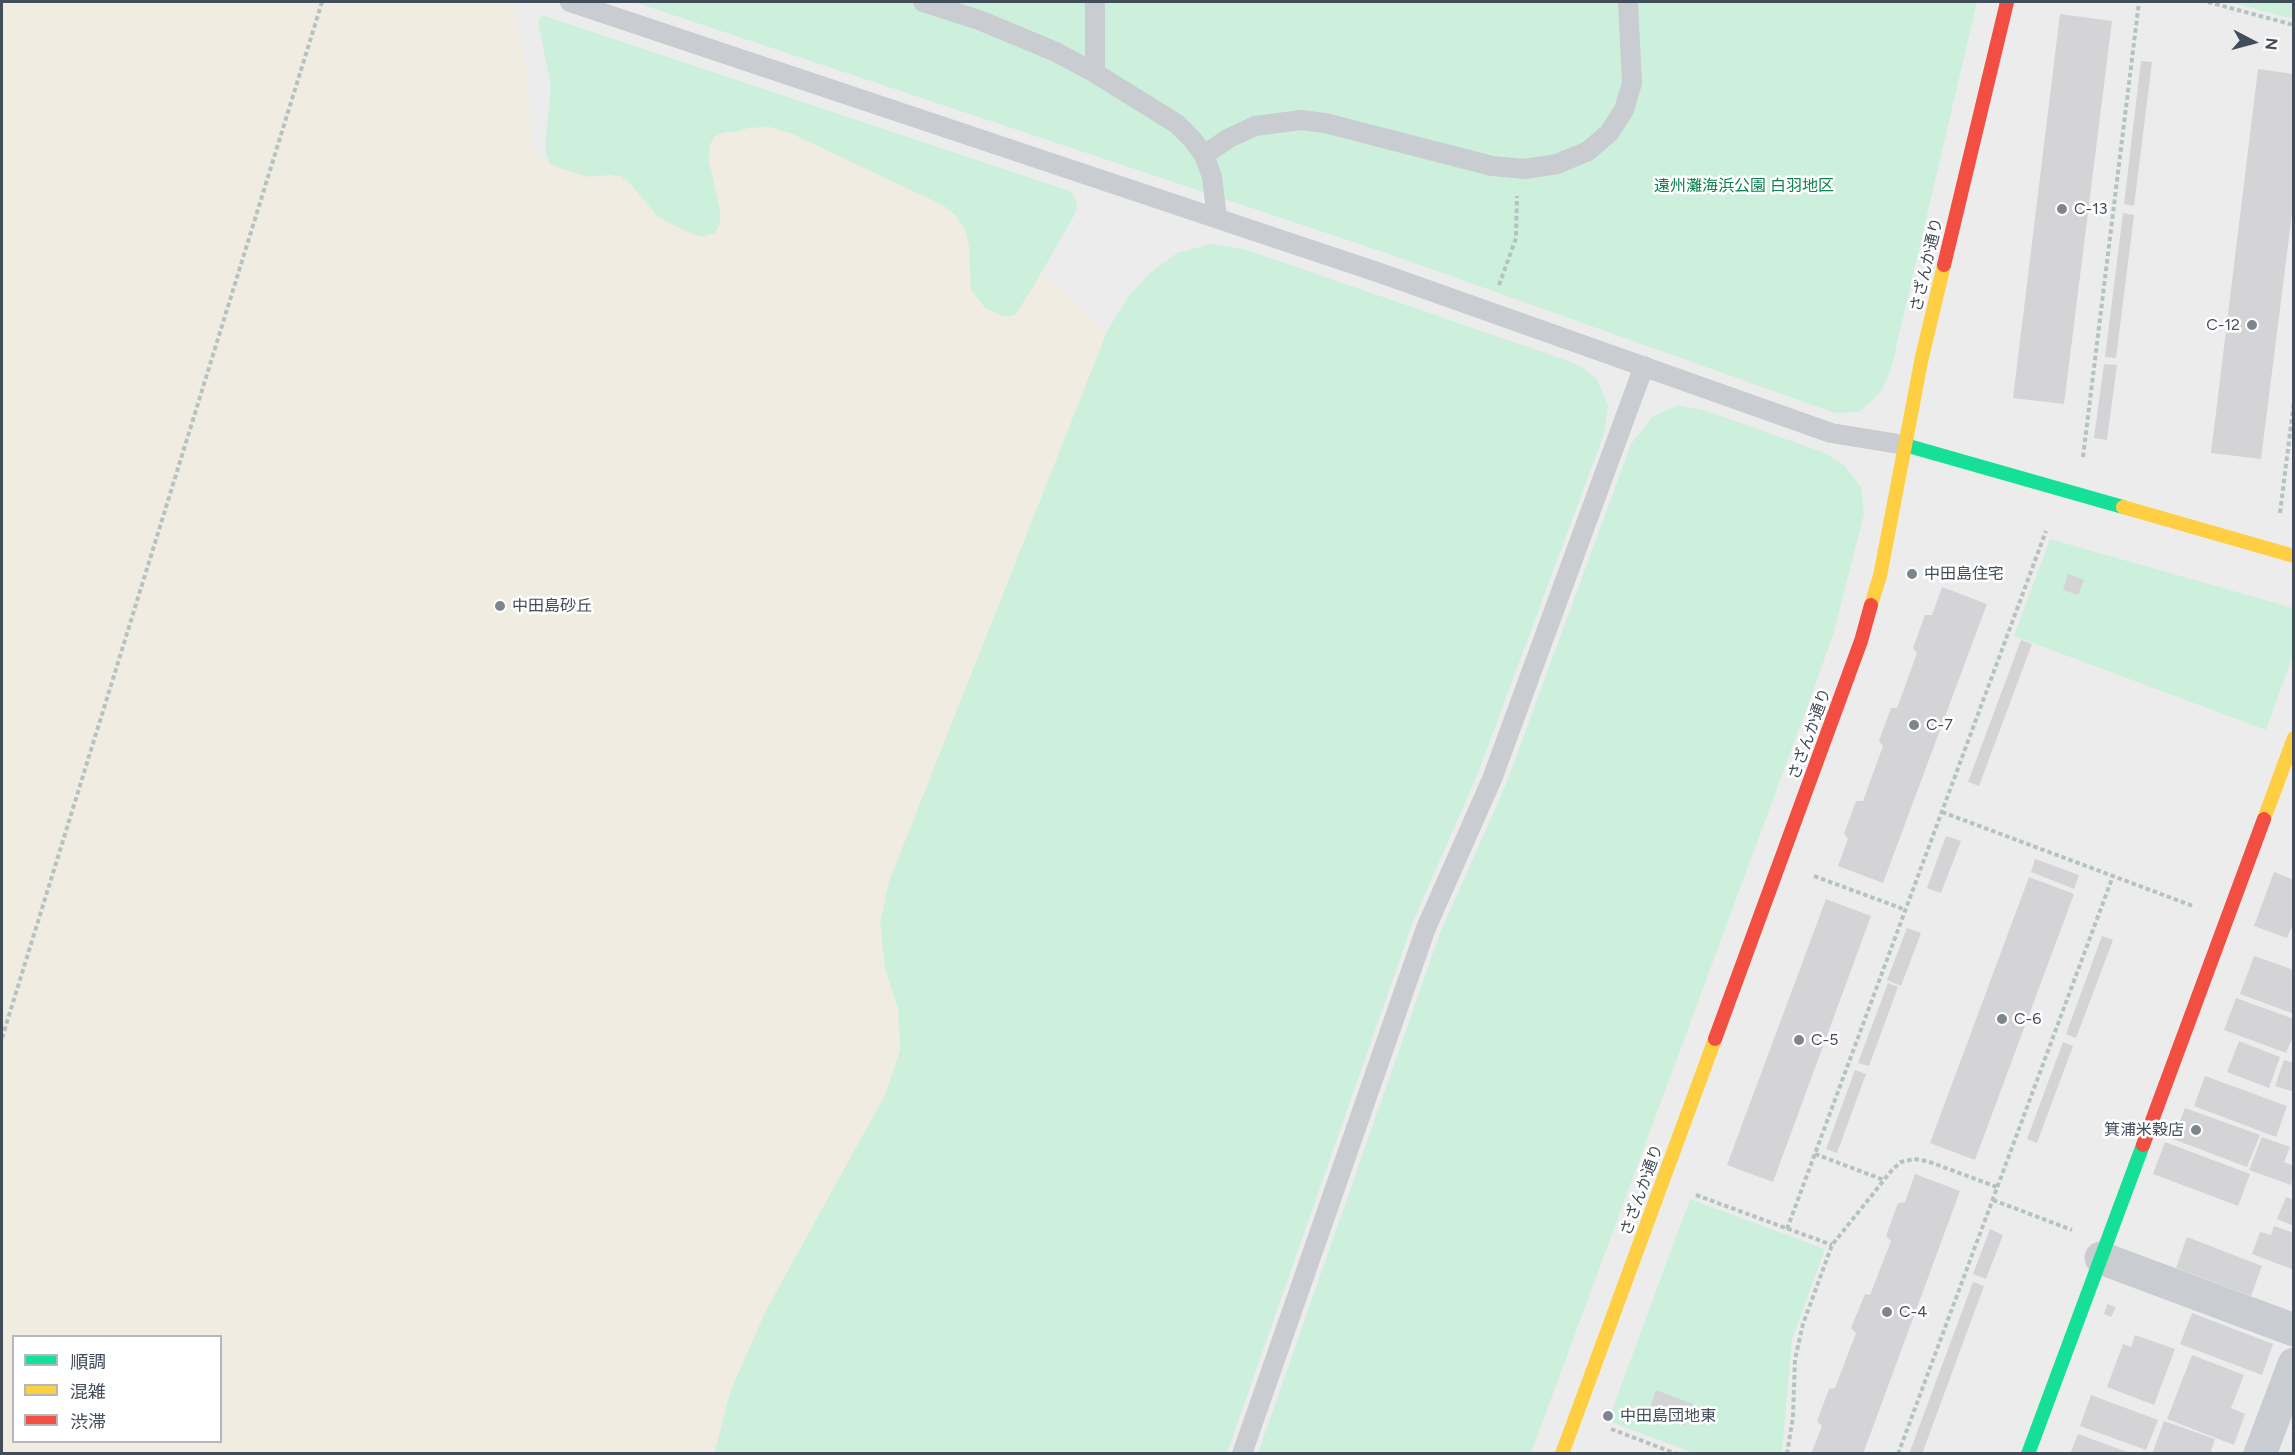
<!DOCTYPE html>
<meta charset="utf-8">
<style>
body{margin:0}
#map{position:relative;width:2295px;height:1455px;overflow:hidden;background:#edecec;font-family:Figtree,"Noto Sans JP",sans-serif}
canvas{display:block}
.frame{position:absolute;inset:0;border:3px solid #424d5a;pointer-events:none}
.legend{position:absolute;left:12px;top:1335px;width:210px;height:108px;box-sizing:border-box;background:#fff;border:2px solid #b3b8bd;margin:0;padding:8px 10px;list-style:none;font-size:18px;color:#424d5a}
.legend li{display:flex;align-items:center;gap:12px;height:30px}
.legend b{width:30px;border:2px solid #b3b8bd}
.north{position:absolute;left:2223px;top:12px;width:60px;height:60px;-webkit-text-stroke:4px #fff;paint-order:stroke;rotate:96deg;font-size:16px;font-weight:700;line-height:24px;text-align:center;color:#424d5a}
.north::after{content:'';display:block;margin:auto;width:21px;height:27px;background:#424d5a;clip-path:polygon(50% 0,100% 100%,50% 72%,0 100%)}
</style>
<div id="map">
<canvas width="2295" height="1455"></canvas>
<div class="frame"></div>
<ul class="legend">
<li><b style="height:8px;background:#16e098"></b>順調</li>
<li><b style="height:8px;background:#ffcf43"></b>混雑</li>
<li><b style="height:8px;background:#f24e42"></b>渋滞</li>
</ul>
<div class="north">N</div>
</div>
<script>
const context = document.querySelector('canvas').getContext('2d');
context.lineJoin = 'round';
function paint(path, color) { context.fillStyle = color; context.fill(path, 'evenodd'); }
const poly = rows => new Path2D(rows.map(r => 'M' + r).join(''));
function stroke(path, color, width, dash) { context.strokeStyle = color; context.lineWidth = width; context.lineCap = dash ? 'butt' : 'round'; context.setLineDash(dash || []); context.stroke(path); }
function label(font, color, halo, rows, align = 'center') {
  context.font = font + ' Figtree,"Noto Sans JP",sans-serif'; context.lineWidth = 5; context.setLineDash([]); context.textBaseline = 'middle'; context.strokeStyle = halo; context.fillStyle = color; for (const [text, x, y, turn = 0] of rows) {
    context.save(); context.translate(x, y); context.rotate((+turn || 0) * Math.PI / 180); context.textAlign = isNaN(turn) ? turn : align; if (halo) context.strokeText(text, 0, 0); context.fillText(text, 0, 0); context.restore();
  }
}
const green = poly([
 [634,2,1977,2,1891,369,1880,393,1859,412,1835,413,1386,253],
 [2230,2,2293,2,2293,19],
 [545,16,1061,188,1071,192,1077,202,1076,212,1021,308,1015,315,1004,317,985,308,971,290,957,217,944,206,790,133,725,132,714,137,709,147,709,159,720,209,720,224,715,234,701,237,689,233,658,217,628,181,611,175,589,177,576,175,549,163,545,148,551,86,538,22,541,17],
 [1211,244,1244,249,1577,364,1597,379,1608,406,1604,434,1478,773,1413,922,1227,1453,714,1454,730,1392,765,1312,885,1094,900,1050,898,1009,885,969,880,923,889,881,1107,331,1128,297,1150,273,1177,253],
 [1678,405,1704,410,1825,453,1845,466,1861,487,1864,514,1834,632,1812,694,1531,1453,1258,1453,1440,933,1506,784,1631,444,1652,417],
 [2050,539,2293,608,2293,655,2266,730,2014,636],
 [1690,1199,1825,1249,1792,1340,1782,1453,1694,1453,1608,1421]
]);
const sand = poly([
 [2,2,504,2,513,4,527,68,532,152,555,167,589,177,621,176,658,217,669,224,701,237,714,234,720,224,720,209,709,159,709,147,714,137,749,128,770,127,789,133,944,206,957,217,966,232,969,247,971,290,985,308,1004,317,1015,315,1043,272,1107,331,889,881,880,923,885,969,898,1009,900,1050,885,1095,765,1312,730,1392,714,1453,2,1453],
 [14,1336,220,1336,220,1442,14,1442]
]);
const building = poly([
 [2060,14,2112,21,2064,404,2013,398],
 [2141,61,2152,62,2134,206,2124,204],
 [2258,69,2294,74,2294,198,2261,459,2211,453],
 [2123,213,2134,215,2116,358,2105,357],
 [2104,364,2117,365,2107,440,2094,438],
 [2068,574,2084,580,2078,595,2063,590],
 [1942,587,1987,604,1883,883,1838,866,1848,839,1844,834,1856,801,1863,801,1883,746,1879,741,1891,708,1897,708,1917,653,1913,648,1925,615,1932,615],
 [2021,640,2032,644,1979,786,1968,782],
 [1946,836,1961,841,1941,893,1927,888],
 [2035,859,2079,875,2074,889,2031,872],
 [2274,872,2294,880,2294,922,2287,938,2254,926],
 [2029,877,2074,894,1975,1160,1930,1143],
 [1826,899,1871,916,1773,1182,1727,1165],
 [1907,928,1921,933,1901,986,1887,980],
 [2102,936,2113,940,2076,1038,2066,1034],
 [2254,956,2294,970,2294,1014,2240,994],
 [1888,983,1898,987,1869,1066,1858,1063],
 [2236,998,2294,1019,2294,1034,2286,1053,2224,1030],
 [2239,1041,2280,1057,2269,1088,2227,1072],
 [2063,1042,2073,1046,2037,1143,2027,1139],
 [2284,1060,2294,1063,2294,1092,2275,1086],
 [1855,1070,1866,1074,1837,1153,1826,1149],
 [2205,1076,2287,1106,2276,1137,2194,1106],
 [2185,1108,2260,1135,2247,1167,2173,1139],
 [2262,1137,2290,1147,2284,1162,2294,1166,2291,1185,2249,1170],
 [2165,1142,2250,1174,2238,1206,2153,1174],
 [1915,1174,1960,1191,1863,1454,1811,1454,1822,1426,1817,1421,1829,1389,1835,1388,1856,1333,1851,1328,1865,1294,1870,1295,1891,1241,1886,1236,1898,1203,1905,1202],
 [2286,1197,2294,1200,2294,1226,2277,1219],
 [2274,1226,2294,1233,2294,1270,2252,1254,2260,1232,2271,1235],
 [1990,1229,2003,1235,1986,1279,1973,1274],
 [2187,1237,2262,1266,2251,1296,2176,1268],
 [1973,1282,1984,1286,1922,1454,1909,1454],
 [2107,1304,2116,1307,2111,1317,2104,1314],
 [2192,1313,2273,1344,2262,1375,2180,1344],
 [2135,1335,2175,1349,2154,1405,2107,1387,2123,1344,2131,1347],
 [2192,1355,2244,1375,2231,1408,2245,1414,2234,1445,2167,1419],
 [1656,1390,1693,1404,1685,1426,1648,1413],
 [2091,1395,2158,1420,2146,1450,2080,1426],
 [2164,1421,2215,1439,2210,1454,2152,1454],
 [2078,1434,2130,1453,2130,1454,2070,1454]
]);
const path = poly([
 [2208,2,2294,25],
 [1499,285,1516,238,1517,196],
 [2083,457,2139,2],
 [2280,513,2294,401],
 [1942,812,2193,906],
 [1814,876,1906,910],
 [2,1038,322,2],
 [1815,1154,1884,1180],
 [1696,1195,1832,1245],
 [1993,1200,2072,1230],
 [1787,1229,2046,531],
 [1611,1429,1677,1454],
 [1787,1454,1793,1417,1795,1359,1803,1324,1832,1245,1892,1170,1901,1162,1914,1159,1927,1161,1997,1187],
 [1898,1454,2113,876]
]);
const lane = poly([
 [570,2,1380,273,1831,433,1905,445],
 [923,2,979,20,1056,52,1095,73,1177,124,1192,139,1204,155,1212,177,1217,218],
 [1095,2,1095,73],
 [1204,155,1229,138,1255,126,1301,120,1325,123,1492,166,1525,169,1557,164,1588,151,1609,133,1624,110,1632,83,1628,2],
 [1242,1454,1426,928,1492,779,1644,366]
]);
const street = poly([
 [2101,1258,2294,1330],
 [2260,1454,2294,1364]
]);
const fast = poly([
 [1905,445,2123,507],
 [2028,1454,2143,1145]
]);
const slow = poly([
 [2123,507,2294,556],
 [1871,605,1880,576,1922,357,1944,265],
 [2264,819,2294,738],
 [1562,1454,1715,1039]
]);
const jam = poly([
 [1944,265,2007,2],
 [1715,1039,1861,641,1871,605],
 [2143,1145,2264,819]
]);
const markers = [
 [2062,209,6,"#7e858d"],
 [2252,325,6,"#7e858d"],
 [1912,574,6,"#7e858d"],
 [500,606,6,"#7e858d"],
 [1914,725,6,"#7e858d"],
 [2002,1019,6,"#7e858d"],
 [1799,1040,6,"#7e858d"],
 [2196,1130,6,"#7e858d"],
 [1887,1312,6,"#7e858d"],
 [1608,1416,6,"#7e858d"]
];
const parkNames = [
 ["遠州灘海浜公園 白羽地区",1744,186]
];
const poiNames = [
 ["C-13",2074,209],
 ["C-12",2240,325,"right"],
 ["中田島住宅",1924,574],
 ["中田島砂丘",512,606],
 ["C-7",1926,725],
 ["C-6",2014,1019],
 ["C-5",1811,1040],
 ["箕浦米穀店",2184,1130,"right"],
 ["C-4",1899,1312],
 ["中田島団地東",1620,1416]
];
const streetNames = [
 ["さざんか通り",1927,265,-77],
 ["さざんか通り",1810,734,-70],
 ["さざんか通り",1642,1190,-70]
];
paint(green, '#cdf0dd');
paint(sand, '#f0ece1');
paint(building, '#d4d4d7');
stroke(path, '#b4c3c0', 4, [4.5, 3]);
stroke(lane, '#c9cdd1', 20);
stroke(street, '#c9cdd1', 33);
stroke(fast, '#16e098', 14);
stroke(slow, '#ffcf43', 14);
stroke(jam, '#f24e42', 14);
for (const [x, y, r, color] of markers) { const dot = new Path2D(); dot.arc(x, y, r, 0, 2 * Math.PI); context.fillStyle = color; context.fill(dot); stroke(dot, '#fff', 2); }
label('16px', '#0c824f', '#fff', parkNames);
label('16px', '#424d5a', '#fff', poiNames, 'left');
label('16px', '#424d5a', '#fff', streetNames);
</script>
